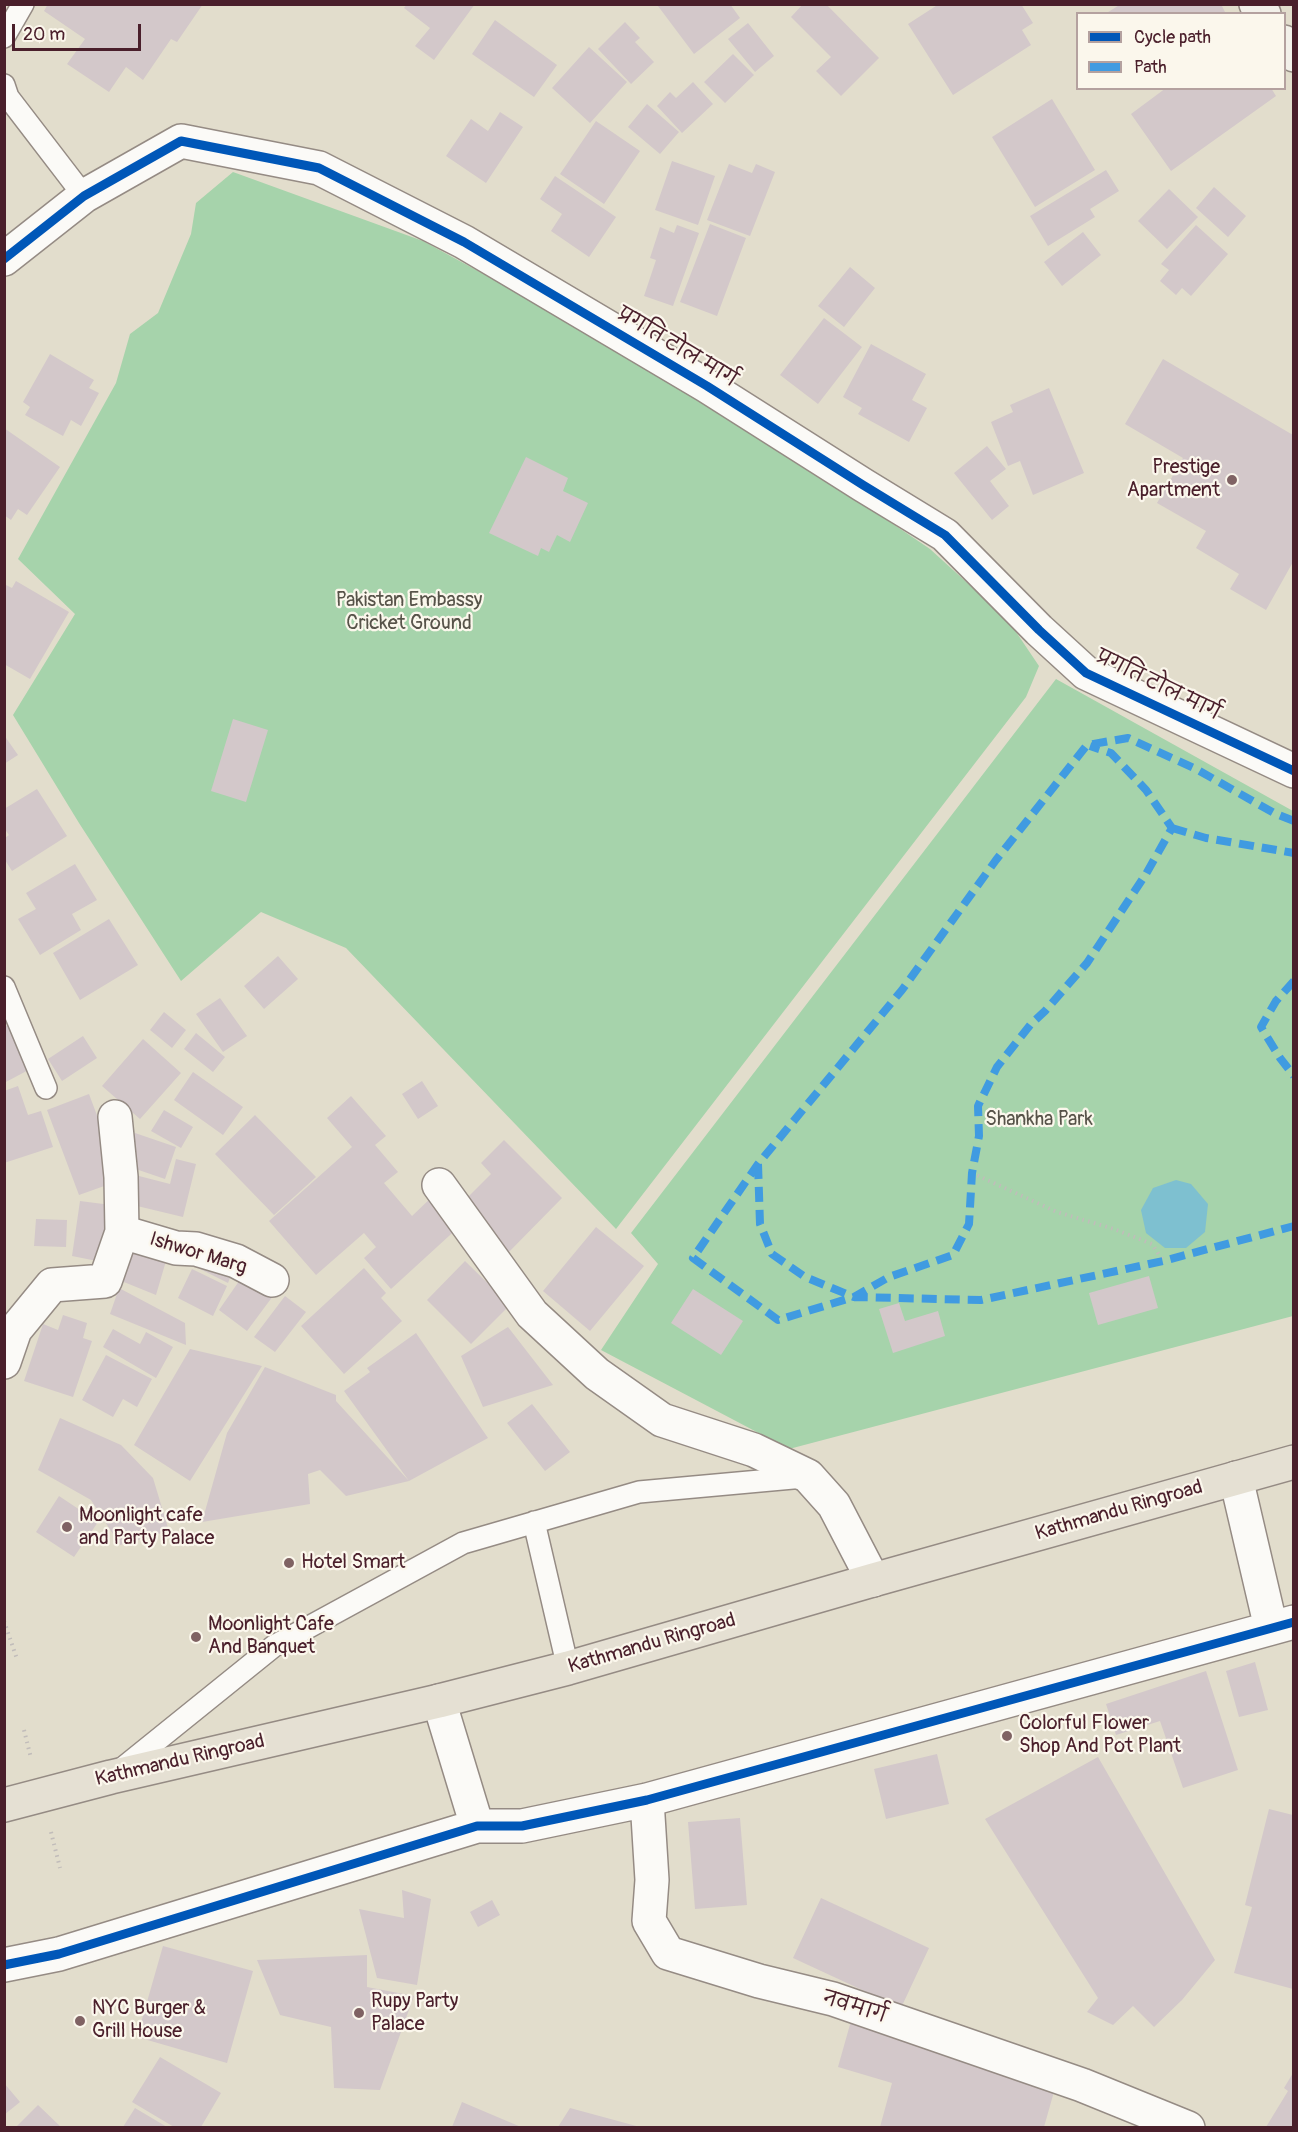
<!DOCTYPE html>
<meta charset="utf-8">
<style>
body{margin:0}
#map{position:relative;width:1298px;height:2132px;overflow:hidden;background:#e2ddcc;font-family:Pangolin,sans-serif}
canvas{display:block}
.frame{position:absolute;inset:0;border:6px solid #4a1f2b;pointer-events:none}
.legend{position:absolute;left:1076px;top:12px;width:210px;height:78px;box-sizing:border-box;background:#fbf7ec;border:2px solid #b4a19f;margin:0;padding:8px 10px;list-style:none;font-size:18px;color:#4a1f2b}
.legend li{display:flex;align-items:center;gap:12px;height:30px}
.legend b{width:30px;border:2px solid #b4a19f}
.scale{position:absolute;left:12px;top:24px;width:129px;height:27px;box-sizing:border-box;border:3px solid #4a1f2b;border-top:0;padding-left:8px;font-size:18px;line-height:21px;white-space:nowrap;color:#4a1f2b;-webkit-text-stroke:4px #fbf7ec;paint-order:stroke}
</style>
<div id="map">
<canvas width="1298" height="2132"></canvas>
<div class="frame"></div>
<ul class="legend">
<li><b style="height:8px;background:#0057b8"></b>Cycle path</li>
<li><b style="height:8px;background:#409be1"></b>Path</li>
</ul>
<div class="scale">20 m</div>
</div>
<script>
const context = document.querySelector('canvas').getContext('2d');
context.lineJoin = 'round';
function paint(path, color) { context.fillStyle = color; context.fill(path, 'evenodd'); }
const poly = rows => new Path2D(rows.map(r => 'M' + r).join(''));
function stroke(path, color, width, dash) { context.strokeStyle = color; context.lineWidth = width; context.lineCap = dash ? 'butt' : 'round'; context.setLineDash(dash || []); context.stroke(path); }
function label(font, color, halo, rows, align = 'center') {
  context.font = font + ' Pangolin,"Playpen Sans Deva",sans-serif'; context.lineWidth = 4.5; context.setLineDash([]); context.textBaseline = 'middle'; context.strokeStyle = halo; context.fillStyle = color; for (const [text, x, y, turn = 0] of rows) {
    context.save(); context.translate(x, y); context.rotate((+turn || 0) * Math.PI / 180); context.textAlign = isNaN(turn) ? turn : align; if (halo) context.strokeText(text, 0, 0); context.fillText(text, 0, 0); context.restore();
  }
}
const green = poly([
 [233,172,423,241,689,386,930,549,1008,620,1039,666,1026,697,616,1229,346,948,261,912,181,981,79,823,13,715,75,614,18,559,116,383,130,334,158,313,191,234,196,203],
 [1056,679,1293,811,1293,1316,789,1449,601,1350,658,1264,631,1233]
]);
const water = poly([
 [1176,1180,1191,1184,1208,1204,1205,1232,1186,1248,1165,1248,1146,1233,1141,1210,1153,1188]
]);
const building = poly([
 [48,4,203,4,177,42,171,39,143,80,126,67,109,92,67,64,85,39,44,11],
 [407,4,475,4,434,60,415,46,430,28,404,8],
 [660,4,730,4,740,18,694,54,658,6],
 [803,4,826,4,879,58,841,96,816,71,831,57,791,17],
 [939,4,1021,4,1033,23,1022,30,1031,45,953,95,908,24],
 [1121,4,1221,4,1226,14,1105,14],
 [495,20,557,65,534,97,472,54],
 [625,22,640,38,635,42,654,62,631,84,598,49],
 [748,23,774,56,755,72,728,39],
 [589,47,627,82,590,123,552,88],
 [733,54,754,75,725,103,704,82],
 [693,82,713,104,682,133,657,106,670,92,676,98],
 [1166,88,1271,88,1276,96,1171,171,1131,114],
 [1052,99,1095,170,1035,207,992,137],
 [647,104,679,132,660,154,628,127],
 [500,112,523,127,486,183,446,156,471,119,488,131],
 [596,121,640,151,604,204,560,174],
 [672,161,715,176,698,225,655,210],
 [729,164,752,173,756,164,775,172,750,236,707,220],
 [1106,170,1119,191,1090,209,1095,217,1048,246,1030,216],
 [555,176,616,217,589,257,551,231,562,214,540,199],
 [1214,187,1246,216,1228,237,1196,208],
 [1169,189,1198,217,1167,249,1138,221],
 [710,224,746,238,717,316,680,302],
 [677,225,699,233,673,306,644,296,656,260,650,258,660,227,674,233],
 [1196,225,1228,254,1191,296,1182,288,1176,295,1160,281,1169,270,1161,264],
 [1083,232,1101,255,1062,286,1044,262],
 [850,267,875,288,844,327,818,306],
 [824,318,862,347,818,404,780,375],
 [871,344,926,374,912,400,927,408,909,442,858,414,862,408,843,397],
 [50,354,94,380,89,388,99,393,81,426,71,420,63,436,25,415,30,407,23,402],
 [1163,359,1293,435,1293,562,1266,610,1230,589,1239,574,1196,548,1206,531,1157,503,1183,458,1125,424],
 [1049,388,1084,473,1033,495,1020,461,1008,466,991,422,1013,412,1010,405],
 [4,428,60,467,27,515,18,509,11,520,4,515],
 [987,446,1006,469,990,481,1009,506,992,520,954,473],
 [526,457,568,478,563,491,588,503,570,542,557,535,549,552,541,548,538,556,489,533],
 [16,581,69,612,30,679,4,664,4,584,12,588],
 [233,719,268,730,246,802,211,791],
 [4,735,18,755,4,764],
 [37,789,67,836,12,871,5,860,5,838,9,835,4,828,4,809],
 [75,864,97,900,72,914,81,930,40,955,18,919,36,909,26,893],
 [109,919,138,965,80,1000,53,953],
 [278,956,298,979,264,1009,244,986],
 [220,998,247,1036,223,1052,196,1014],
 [164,1012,186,1030,172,1048,150,1030],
 [10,1024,34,1067,4,1083,4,1027],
 [196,1033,225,1057,213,1072,184,1049],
 [83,1036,97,1058,62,1081,48,1059],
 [143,1039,181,1073,140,1119,102,1086],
 [193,1072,243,1107,223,1135,174,1100],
 [422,1081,438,1106,418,1119,402,1094],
 [18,1086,28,1115,41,1111,53,1147,4,1163,4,1091],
 [89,1094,121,1180,79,1195,47,1110],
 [351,1096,386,1136,375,1145,398,1172,384,1183,412,1216,434,1195,461,1225,391,1289,364,1258,376,1247,364,1233,316,1275,269,1221,352,1147,327,1118],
 [164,1110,193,1127,181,1148,151,1131],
 [255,1115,316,1177,274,1215,215,1154],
 [135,1133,176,1147,165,1179,124,1165],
 [504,1140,562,1198,507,1254,464,1201,491,1174,481,1163],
 [176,1159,196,1164,183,1217,133,1205,139,1176,170,1184],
 [80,1201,111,1205,102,1262,72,1256],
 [36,1219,67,1220,66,1247,34,1246],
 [596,1227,644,1266,590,1331,543,1291],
 [129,1247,166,1261,156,1295,114,1278],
 [199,1257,233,1270,228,1283,196,1267],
 [465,1261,510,1305,471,1344,427,1300],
 [364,1268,386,1293,381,1298,402,1321,344,1374,301,1326],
 [192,1269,227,1286,213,1316,178,1298],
 [244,1274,273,1296,247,1331,219,1310],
 [1149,1276,1158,1308,1098,1325,1089,1293],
 [119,1288,185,1323,186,1345,110,1314],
 [693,1289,743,1321,721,1355,671,1323],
 [285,1296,306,1312,275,1352,254,1337],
 [899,1303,905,1321,938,1311,945,1336,893,1353,879,1309],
 [63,1315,87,1323,83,1338,92,1341,73,1397,24,1381,43,1324,58,1330],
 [508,1327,553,1385,483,1407,461,1356],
 [113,1329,140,1344,146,1332,173,1347,156,1378,103,1347],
 [416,1333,488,1438,409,1481,344,1391,370,1372,367,1368],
 [190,1349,262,1366,190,1481,134,1445],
 [106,1355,152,1379,137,1407,123,1399,113,1417,82,1400],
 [265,1367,336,1395,336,1401,409,1481,346,1496,320,1470,308,1474,310,1504,202,1522,227,1433],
 [532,1404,570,1452,545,1471,507,1423],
 [60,1418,121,1445,153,1478,169,1531,120,1545,91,1500,38,1470],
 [59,1496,98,1522,74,1557,36,1532],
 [1255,1662,1268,1710,1239,1717,1226,1671],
 [1206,1671,1238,1770,1183,1788,1160,1721,1116,1735,1106,1704],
 [937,1754,949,1804,886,1819,874,1769],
 [1098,1757,1215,1960,1182,2000,1154,2027,1133,2006,1113,2025,1087,2012,1098,1998,985,1819],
 [1269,1809,1293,1815,1293,1989,1234,1973,1252,1907,1245,1905],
 [740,1818,747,1905,695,1909,688,1822],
 [402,1890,431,1899,417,1985,377,1978,359,1909,404,1918],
 [821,1898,929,1948,901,2008,793,1958],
 [492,1900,500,1915,478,1927,470,1912],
 [163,1946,253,1971,227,2063,137,2037],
 [367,1955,367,1987,414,1996,380,2090,334,2088,331,2027,280,2015,257,1960],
 [851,2021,1057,2081,1044,2127,880,2127,892,2083,838,2067],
 [160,2057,221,2093,201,2127,174,2127,132,2102],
 [1293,2073,1293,2127,1266,2127,1288,2091,1284,2088],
 [4,2083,20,2102,4,2115],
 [462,2102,521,2127,452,2127],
 [38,2105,61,2127,16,2127],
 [135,2108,167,2127,123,2127],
 [570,2108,640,2127,558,2127]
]);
const path = poly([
 [972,1173,1057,1212,1114,1229,1152,1244,1163,1261],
 [4,1621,17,1659],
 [24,1730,31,1758],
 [51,1832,60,1868]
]);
const lane = poly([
 [4,37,23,4],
 [4,85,8,97,84,196],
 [4,987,46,1088],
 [534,1522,568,1668],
 [119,1771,274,1646,463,1543,639,1492,804,1477]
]);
const street = poly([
 [4,259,84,196,181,141,319,168,464,242,707,386,863,485,945,535,1039,630,1086,673,1294,771],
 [439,1185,532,1314,597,1374,662,1420,754,1450,808,1476,834,1505,873,1580],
 [122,1232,176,1248,196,1249,236,1261,272,1280],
 [4,1362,15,1330,52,1285,105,1281,122,1232,121,1177,115,1117],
 [1236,1478,1271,1628],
 [439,1701,477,1826],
 [647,1800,652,1880,649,1921,668,1953,759,1981,833,1999,1082,2085,1188,2128],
 [4,1965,59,1954,477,1826,522,1826,647,1800,1294,1622]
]);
const secondary = poly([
 [1256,4,1264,14],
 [1284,42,1294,55]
]);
const highway = poly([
 [4,1805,111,1777,439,1701,568,1668,873,1580,1294,1462]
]);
const quiet = poly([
 [1294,821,1274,813,1196,769,1128,738,1087,745,996,860,902,990,758,1164,693,1258,778,1320,854,1297,981,1300,1163,1261,1294,1226],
 [1172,828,1206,838,1294,853],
 [1294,981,1276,1001,1261,1027,1280,1058,1294,1076],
 [758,1164,760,1224,772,1254,805,1277,854,1297,889,1277,953,1255,969,1224,972,1173,979,1136,978,1106,997,1067,1031,1024,1045,1011,1087,963,1146,874,1172,828,1146,790,1111,753,1090,746]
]);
const cycleway = poly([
 [4,259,84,196,181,141,319,168,464,242,707,386,863,485,945,535,1039,630,1086,673,1294,771],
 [4,1965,59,1954,477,1826,522,1826,647,1800,1294,1622]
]);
const markers = [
 [1232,480,6,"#7f6263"],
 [67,1527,6,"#7f6263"],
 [289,1563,6,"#7f6263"],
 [196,1637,6,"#7f6263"],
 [1007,1736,6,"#7f6263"],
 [359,2013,6,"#7f6263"],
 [80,2021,6,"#7f6263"]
];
const streetNames = [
 ["प्रगति टोल मार्ग",677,348,31],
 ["प्रगति टोल मार्ग",1158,686,26],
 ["Ishwor Marg",198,1254,17],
 ["Kathmandu Ringroad",1119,1511,-16],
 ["Kathmandu Ringroad",652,1644,-16],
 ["Kathmandu Ringroad",180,1761,-13],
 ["नवमार्ग",855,2008,17]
];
const poiNames = [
 ["Prestige",1220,468,"right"],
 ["Apartment",1220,491,"right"],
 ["Moonlight cafe",79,1516],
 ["and Party Palace",79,1539],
 ["Hotel Smart",301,1563],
 ["Moonlight Cafe",208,1625],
 ["And Banquet",208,1648],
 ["Colorful Flower",1019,1724],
 ["Shop And Pot Plant",1019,1747],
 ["Rupy Party",371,2002],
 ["Palace",371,2025],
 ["NYC Burger &",92,2009],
 ["Grill House",92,2032]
];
const parkNames = [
 ["Pakistan Embassy",409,601],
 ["Cricket Ground",409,624],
 ["Shankha Park",1039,1120]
];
paint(green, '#a6d3ab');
paint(water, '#7ec0d0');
paint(building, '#d3c8ca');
stroke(lane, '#958b84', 24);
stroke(street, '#958b84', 36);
stroke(secondary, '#958b84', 36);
stroke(highway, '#958b84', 36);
stroke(path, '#c1bcba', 4, [1.5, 4.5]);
stroke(lane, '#fbfaf7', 21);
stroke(street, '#fbfaf7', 33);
stroke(secondary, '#f2f0e9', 33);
stroke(highway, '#e5e0d3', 33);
stroke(quiet, '#409be1', 8, [15, 8]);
stroke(cycleway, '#0057b8', 9);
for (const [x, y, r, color] of markers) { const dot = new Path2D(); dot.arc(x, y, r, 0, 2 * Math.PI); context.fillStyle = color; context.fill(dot); stroke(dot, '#fbf7ec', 2); }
label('20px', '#4a1f2b', '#fbf7ec', streetNames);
label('20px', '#4a1f2b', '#fbf7ec', poiNames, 'left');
label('20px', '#575349', '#fbf7ec', parkNames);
</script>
